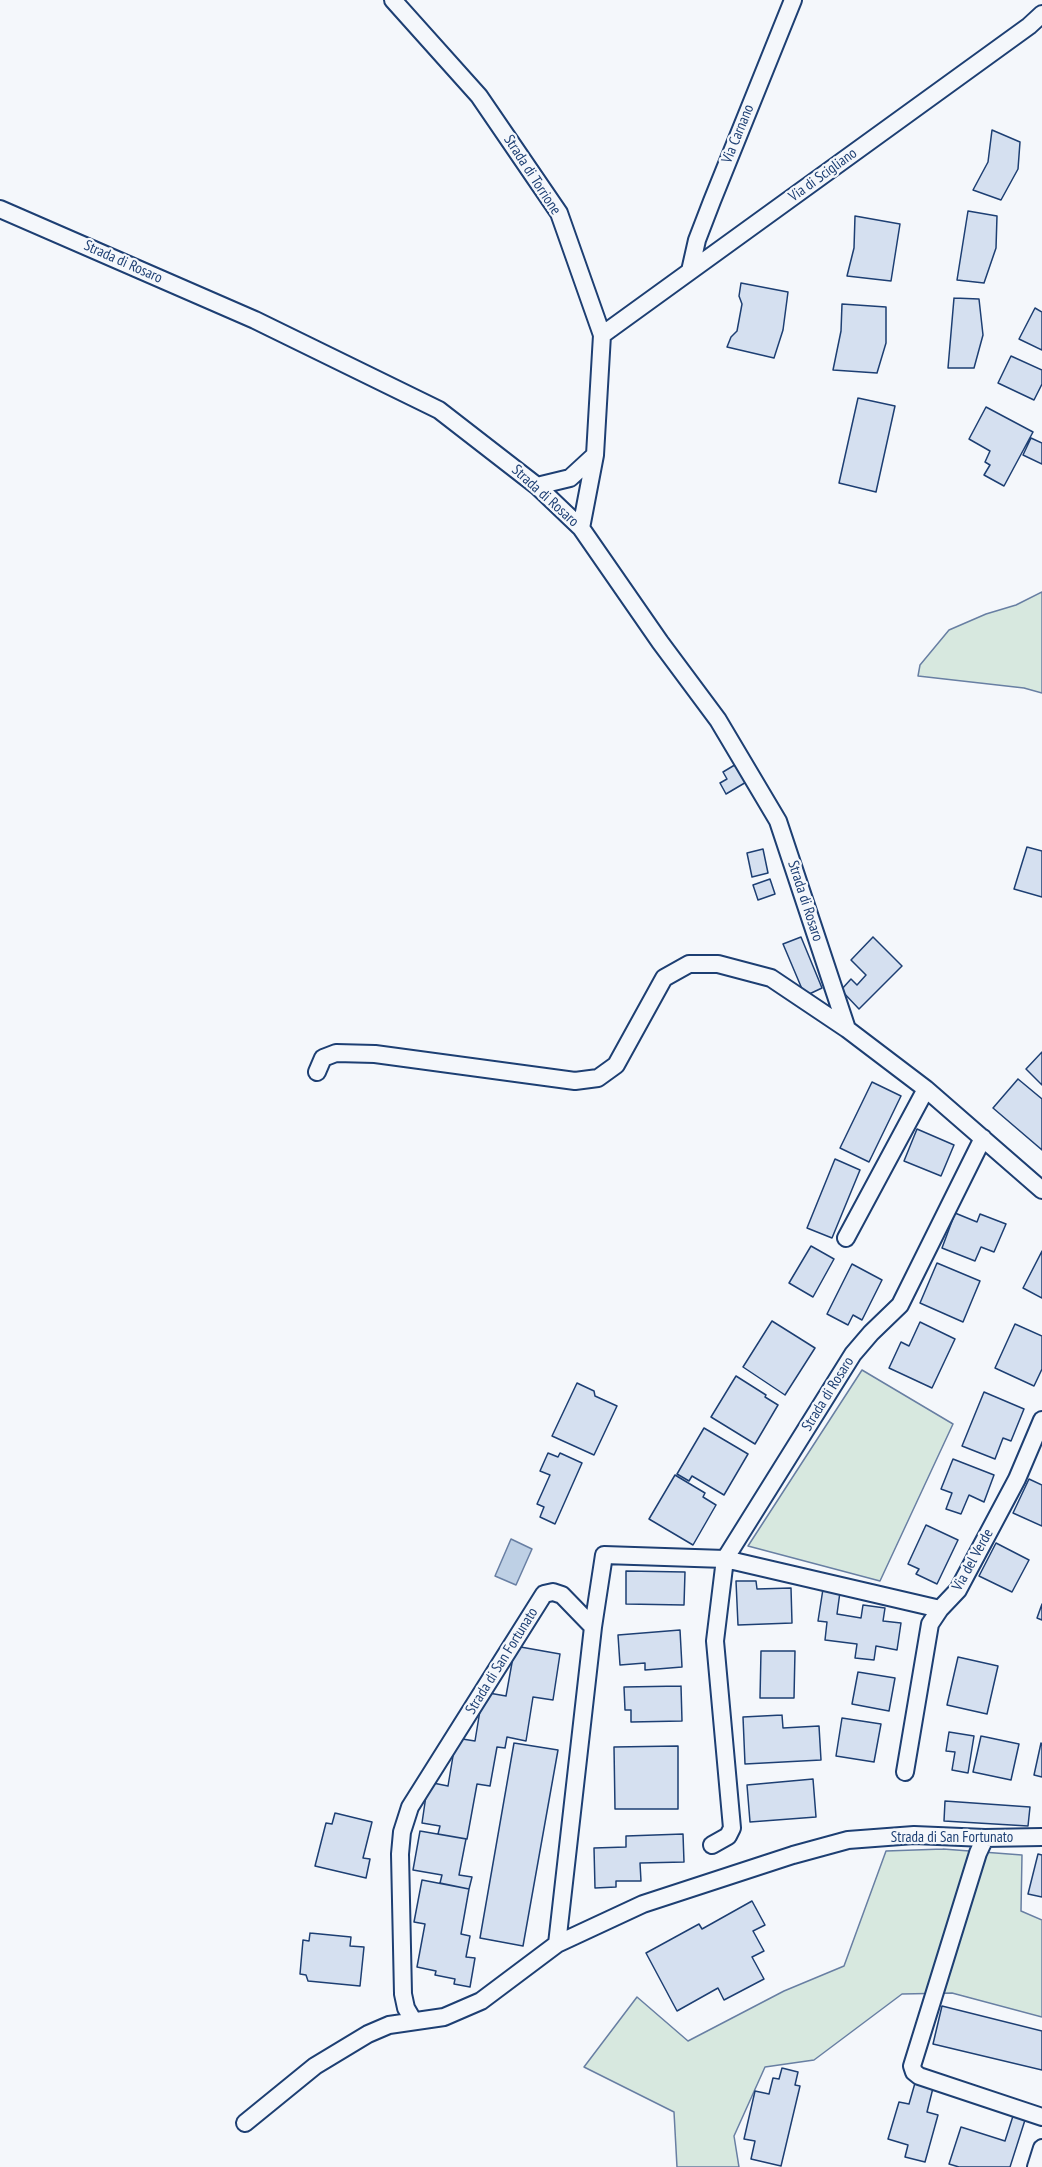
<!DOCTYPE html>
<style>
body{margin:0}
canvas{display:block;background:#f4f7fb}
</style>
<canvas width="1042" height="2167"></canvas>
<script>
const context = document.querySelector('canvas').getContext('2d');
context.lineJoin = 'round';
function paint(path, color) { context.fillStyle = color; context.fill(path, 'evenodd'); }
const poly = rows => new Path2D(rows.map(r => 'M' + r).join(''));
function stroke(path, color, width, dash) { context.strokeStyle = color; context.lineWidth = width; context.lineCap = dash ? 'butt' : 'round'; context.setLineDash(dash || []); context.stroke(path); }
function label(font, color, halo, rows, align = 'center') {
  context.font = font + ' "PT Sans Narrow",sans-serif'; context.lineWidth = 4.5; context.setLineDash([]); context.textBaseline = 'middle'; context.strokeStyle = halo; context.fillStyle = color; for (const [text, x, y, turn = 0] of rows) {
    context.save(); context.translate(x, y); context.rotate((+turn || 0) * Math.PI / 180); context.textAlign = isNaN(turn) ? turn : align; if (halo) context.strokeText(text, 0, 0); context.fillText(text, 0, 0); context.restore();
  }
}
const green = poly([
 [1042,592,1042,693,1024,688,918,676,920,665,949,630,986,614,1016,605,1042,592],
 [862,1370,953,1424,880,1581,748,1546,862,1370],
 [943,1849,1022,1855,1021,1911,1042,1920,1042,2017,952,1993,902,1994,814,2060,765,2067,734,2136,739,2167,677,2167,674,2112,584,2067,637,1997,688,2041,784,1991,844,1966,886,1851,943,1849]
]);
const water = poly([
 [511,1539,532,1549,516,1585,495,1576,511,1539]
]);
const building = poly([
 [992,130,1020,142,1018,169,1001,200,973,190,988,162,992,130],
 [968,211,997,216,996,248,984,283,957,280,968,211],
 [855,216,900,224,891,281,847,276,854,248,855,216],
 [741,283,788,292,783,330,774,358,727,347,731,337,737,331,742,304,739,296,741,283],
 [954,298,979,299,983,335,974,368,948,368,954,298],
 [842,304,886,307,886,343,877,373,833,370,841,331,842,304],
 [1035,308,1042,312,1042,350,1019,339,1035,308],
 [1011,356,1042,370,1042,384,1034,400,998,383,1011,356],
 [858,398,895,406,876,492,839,483,858,398],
 [986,407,1033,432,1004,486,984,475,990,465,985,462,990,451,969,439,986,407],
 [1031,438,1042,443,1042,464,1023,455,1031,438],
 [738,763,748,781,726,794,720,783,727,779,723,772,738,763],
 [1027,847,1042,851,1042,897,1014,889,1027,847],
 [763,849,768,873,752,877,747,853,763,849],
 [770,879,775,894,758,900,753,885,770,879],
 [801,937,822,988,805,996,783,944,801,937],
 [873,937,902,966,859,1009,841,990,851,979,857,985,866,975,851,960,873,937],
 [1042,1052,1042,1085,1026,1069,1042,1052],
 [1018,1079,1042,1099,1042,1150,993,1108,1018,1079],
 [872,1082,901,1096,869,1162,840,1148,872,1082],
 [917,1129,954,1145,941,1176,904,1161,917,1129],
 [835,1159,860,1170,832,1238,807,1228,835,1159],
 [955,1213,977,1222,980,1214,1006,1224,994,1252,981,1247,975,1261,942,1248,955,1213],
 [811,1246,834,1259,813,1297,789,1283,811,1246],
 [1042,1251,1042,1298,1023,1288,1042,1251],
 [937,1263,980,1281,963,1322,920,1303,937,1263],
 [852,1264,882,1280,862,1320,853,1315,848,1325,827,1314,852,1264],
 [772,1321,815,1348,785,1395,743,1367,772,1321],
 [920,1322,955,1339,932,1388,889,1368,901,1342,909,1346,920,1322],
 [1015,1324,1042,1336,1042,1369,1034,1386,995,1368,1015,1324],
 [736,1376,766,1395,765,1397,778,1405,755,1444,711,1417,736,1376],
 [577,1383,594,1391,595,1396,617,1406,594,1455,552,1436,577,1383],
 [984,1392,1024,1409,1011,1441,1003,1438,995,1459,962,1446,984,1392],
 [704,1428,748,1454,724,1495,692,1476,689,1481,677,1474,704,1428],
 [548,1453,558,1457,560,1453,582,1463,555,1524,540,1517,544,1507,537,1504,550,1475,540,1471,548,1453],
 [953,1459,994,1475,984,1502,969,1495,961,1514,946,1509,952,1493,941,1489,953,1459],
 [675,1475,705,1493,703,1497,716,1505,693,1545,649,1519,675,1475],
 [1029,1479,1042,1485,1042,1526,1013,1513,1029,1479],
 [926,1525,958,1540,937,1584,916,1574,919,1569,908,1564,926,1525],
 [996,1543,1029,1560,1012,1592,979,1576,996,1543],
 [626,1571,685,1572,684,1605,626,1604,626,1571],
 [736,1581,756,1581,757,1589,791,1588,792,1623,738,1625,736,1581],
 [823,1589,840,1592,837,1614,861,1618,863,1605,885,1608,883,1621,901,1623,897,1650,876,1646,874,1660,855,1658,857,1644,825,1640,827,1622,818,1621,823,1589],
 [1042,1604,1042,1620,1037,1618,1042,1604],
 [680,1630,682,1667,645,1670,645,1663,620,1665,618,1635,680,1630],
 [515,1646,560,1654,553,1700,533,1697,526,1741,507,1737,505,1748,497,1747,490,1786,477,1784,467,1839,438,1834,440,1826,422,1823,428,1782,448,1786,456,1738,475,1741,483,1692,506,1696,515,1646],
 [761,1651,795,1651,794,1698,760,1698,761,1651],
 [958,1657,998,1666,987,1714,947,1705,958,1657],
 [858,1672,895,1678,889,1711,852,1704,858,1672],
 [681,1686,682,1721,631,1722,631,1710,625,1710,624,1687,681,1686],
 [782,1715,783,1728,819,1726,821,1760,745,1764,743,1717,782,1715],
 [842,1718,881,1724,874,1762,836,1756,842,1718],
 [949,1732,974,1736,968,1773,952,1770,955,1752,946,1751,949,1732],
 [981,1736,1019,1744,1011,1780,973,1772,981,1736],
 [514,1743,558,1750,523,1946,480,1938,514,1743],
 [1041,1743,1042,1744,1042,1777,1034,1775,1041,1743],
 [678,1746,678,1809,615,1809,614,1747,678,1746],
 [813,1779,816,1817,750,1822,747,1785,813,1779],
 [945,1801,1030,1807,1028,1826,944,1821,945,1801],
 [335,1813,372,1822,363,1858,370,1859,366,1878,315,1866,326,1823,332,1824,335,1813],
 [420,1831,466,1839,459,1875,472,1877,469,1889,440,1883,442,1875,413,1870,420,1831],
 [683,1834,684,1862,640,1863,641,1881,616,1881,616,1887,595,1888,594,1848,626,1847,626,1836,683,1834],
 [1038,1854,1042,1855,1042,1897,1028,1894,1038,1854],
 [422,1880,469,1889,461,1934,470,1936,466,1957,475,1958,470,1987,454,1984,455,1979,435,1975,436,1971,417,1967,425,1924,414,1922,422,1880],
 [752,1901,765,1925,753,1931,764,1951,752,1957,764,1979,724,2000,718,1988,677,2011,646,1953,699,1924,702,1929,752,1901],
 [310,1933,351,1937,350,1946,364,1947,360,1986,308,1981,306,1975,300,1974,303,1940,309,1941,310,1933],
 [942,2006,1042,2031,1042,2070,933,2044,942,2006],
 [782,2068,798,2072,795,2085,800,2086,781,2166,751,2159,755,2141,744,2139,755,2091,769,2094,773,2078,779,2079,782,2068],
 [915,2083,933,2088,927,2112,938,2115,925,2162,905,2157,908,2145,888,2139,899,2102,909,2104,915,2083],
 [1013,2116,1025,2120,1010,2167,959,2167,949,2164,961,2127,1005,2141,1013,2116]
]);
const minor = poly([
 [393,0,479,96,559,213,602,335,595,455,581,528],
 [0,209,255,320,439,410,537,486,581,528,660,642,718,720,778,821,847,1029],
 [690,271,697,240,712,201,793,0],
 [602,335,1029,26,1042,14],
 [537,486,570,478,595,455],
 [317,1072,323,1058,336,1053,375,1054,575,1081,598,1078,616,1065,664,978,689,964,718,964,771,978,847,1029,926,1089,1042,1190],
 [846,1238,926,1089],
 [905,1772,930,1624,940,1609,958,1590,1017,1479,1042,1420],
 [985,1838,978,1853,912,2066,914,2072,919,2076,1042,2117],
 [712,1845,728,1836,732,1828,715,1641,725,1559,853,1354,871,1333,900,1305,983,1138],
 [557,1944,593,1627,604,1555,725,1559,940,1609],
 [413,2020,406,2008,403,1994,400,1854,402,1832,410,1807,544,1594,553,1592,562,1595,593,1627],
 [245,2123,315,2066,368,2034,389,2025,444,2017,481,2001,557,1944,643,1904,793,1855,848,1840,914,1835,985,1838,1042,1837],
 [1036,2167,1042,2148]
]);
const streetNames = [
 ["Via Carnano",738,134,-68],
 ["Strada di Torrione",532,175,57],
 ["Via di Scigliano",823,175,-36],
 ["Strada di Rosaro",123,262,24],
 ["Strada di Rosaro",545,496,42],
 ["Strada di Rosaro",805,901,72],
 ["Strada di Rosaro",828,1394,-58],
 ["Via del Verde",973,1560,-61],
 ["Strada di San Fortunato",502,1661,-58],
 ["Strada di San Fortunato",952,1838]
];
paint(green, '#d7e8df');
stroke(green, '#687fa3', 1.5);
paint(water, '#bed0e5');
stroke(water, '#687fa3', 1.5);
paint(building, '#d5e0f0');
stroke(building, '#1d3f73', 1.5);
stroke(minor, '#1d3f73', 20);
stroke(minor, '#f4f7fb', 16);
label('15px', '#1d3f73', '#f4f7fb', streetNames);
</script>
